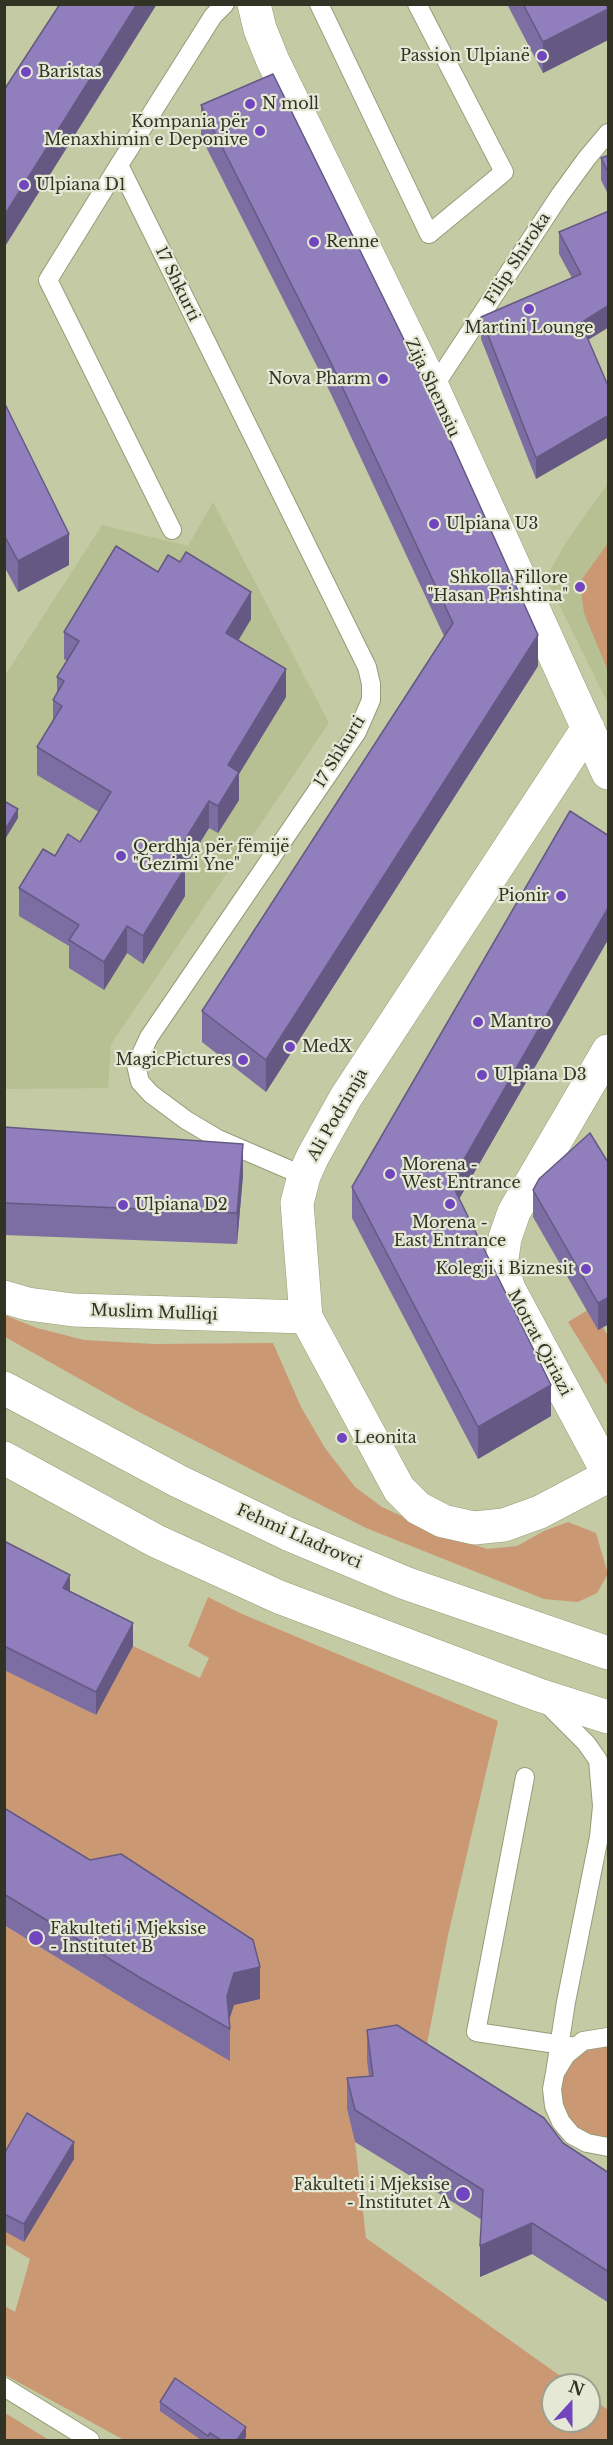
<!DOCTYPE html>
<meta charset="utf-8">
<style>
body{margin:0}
#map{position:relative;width:613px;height:2445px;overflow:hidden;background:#c3caa4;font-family:"Libre Baskerville",serif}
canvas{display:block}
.frame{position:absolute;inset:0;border:6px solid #313424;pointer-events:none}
.north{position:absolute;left:541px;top:2373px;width:60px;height:60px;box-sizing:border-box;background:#e4e8d5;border:2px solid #9ca08e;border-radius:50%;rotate:21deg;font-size:16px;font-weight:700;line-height:24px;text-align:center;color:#313424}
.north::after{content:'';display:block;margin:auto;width:21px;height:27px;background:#7145bd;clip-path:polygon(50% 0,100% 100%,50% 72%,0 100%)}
</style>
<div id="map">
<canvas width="613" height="2445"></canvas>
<div class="frame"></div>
<div class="north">N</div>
</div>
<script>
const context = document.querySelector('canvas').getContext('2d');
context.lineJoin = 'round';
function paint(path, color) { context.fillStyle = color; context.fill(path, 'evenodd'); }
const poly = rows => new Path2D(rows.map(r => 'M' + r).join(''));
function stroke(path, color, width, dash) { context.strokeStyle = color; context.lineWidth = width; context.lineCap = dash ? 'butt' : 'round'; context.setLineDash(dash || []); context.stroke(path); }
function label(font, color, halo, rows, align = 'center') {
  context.font = font + ' "Libre Baskerville",serif'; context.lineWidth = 4.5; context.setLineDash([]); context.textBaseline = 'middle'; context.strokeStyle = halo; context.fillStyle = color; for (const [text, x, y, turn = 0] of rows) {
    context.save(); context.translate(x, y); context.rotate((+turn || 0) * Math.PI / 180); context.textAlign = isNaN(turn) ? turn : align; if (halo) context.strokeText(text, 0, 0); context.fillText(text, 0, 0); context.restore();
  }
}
const built = poly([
 [608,483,608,704,546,578,565,544],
 [213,502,329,723,111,1044,108,1088,5,1089,4,677,102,525,188,546]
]);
const green = poly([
 [608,543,608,671,584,613,580,582],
 [591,1308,608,1336,608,1387,568,1322],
 [4,1315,37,1328,84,1340,154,1344,273,1343,301,1407,325,1448,355,1487,382,1507,439,1533,487,1549,517,1546,544,1531,568,1522,596,1533,608,1574,597,1593,578,1602,544,1599,366,1528,137,1411,5,1337],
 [208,1597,242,1614,498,1721,448,1935,427,2044,370,2086,347,2110,355,2142,366,2238,573,2385,553,2385,553,2421,589,2421,589,2396,608,2410,608,2440,124,2440,5,2375,5,2306,15,2312,30,2259,5,2244,4,1925,139,2008,230,2060,227,2027,234,2005,260,1999,5,1840,5,1670,96,1715,133,1646,200,1678,209,1658,188,1646],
 [608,2045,608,2139,596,2138,582,2132,571,2122,563,2109,560,2095,561,2080,567,2066,577,2055,590,2048],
 [5,2413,49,2440,5,2440]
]);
const lane = poly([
 [225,4,213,16,119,165,367,667,371,684,371,700,357,732,149,1037,136,1065,140,1082,151,1094,186,1120,218,1139,304,1176],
 [319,4,429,234,504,172,417,4],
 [119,165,48,280,172,530],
 [433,388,560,195,587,158,608,133],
 [546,1703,586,1743,598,1760,602,1806,599,1837,566,2002,555,2073],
 [525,1777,476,2032,576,2047],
 [608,2037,583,2041,566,2055,555,2073,552,2089,554,2106,561,2122,572,2135,587,2143,608,2147],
 [4,2387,90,2440]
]);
const street = poly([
 [254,4,260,29,273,61,433,388,608,773],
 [588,728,346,1097,313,1156,304,1176,297,1203,306,1317,399,1489,418,1508,443,1521,474,1528,504,1525,540,1512,608,1476],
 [608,1051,514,1212,505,1238,501,1265,509,1289,608,1473],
 [4,1297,28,1304,73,1310,306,1317]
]);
const secondary = poly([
 [4,1388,178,1481,288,1534,405,1583,608,1653],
 [4,1458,156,1541,279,1597,539,1695,608,1717]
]);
const wall = poly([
 [507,4,606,4,608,40,543,73],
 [201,105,538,666,266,1092,202,1042,202,1011,444,636,331,394,201,137],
 [609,155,609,196,601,180,601,158],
 [609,211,609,327,588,340,536,479,481,339,481,317,572,278,559,254,559,232],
 [4,402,69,565,18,592,4,566],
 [158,572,251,619,238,641,286,697,239,774,239,800,218,833,209,828,184,868,185,896,143,964,127,953,104,990,69,968,69,946,19,916,19,888,55,856,80,842,99,812,37,775,37,747,53,720,53,700,57,694,57,677,67,661,64,659,64,632],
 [609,836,609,938,459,1199,551,1416,478,1459,352,1218,352,1187],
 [4,1127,243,1175,237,1244,4,1235],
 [609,1164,609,1324,598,1330,533,1217,533,1190],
 [4,1541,70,1591,133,1646,96,1715,4,1670],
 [4,1808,260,1999,234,2005,229,2019,230,2029,230,2061,139,2008,4,1925],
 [367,2030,563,2143,609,2173,609,2303,532,2254,480,2277,482,2220,355,2142,347,2109,347,2078,369,2076,367,2061],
 [4,2154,74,2159,24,2242,4,2231],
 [160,2402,246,2437,244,2440,201,2440,160,2411]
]);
const shadedWall = poly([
 [137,4,157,4,4,248,4,216],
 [608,9,608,40,543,73,543,42],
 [609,305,609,327,581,344,581,323],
 [609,415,609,437,536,479,536,458],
 [69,534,69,565,18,592,18,561],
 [251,592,251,619,226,661,226,633],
 [538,635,538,666,266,1092,266,1060],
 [286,669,286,697,239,774,239,800,218,833,218,806,228,765],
 [209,801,209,828,172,888,172,861],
 [18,809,18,818,4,841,4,831],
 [185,868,185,896,143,964,143,936],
 [609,906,609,938,451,1213,451,1182],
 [127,926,127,953,104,990,104,962],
 [243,1144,243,1175,237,1244,237,1213],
 [609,1297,609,1324,598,1330,598,1303],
 [551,1385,551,1416,478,1459,478,1427],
 [70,1575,70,1598,63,1588],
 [133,1623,133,1646,96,1715,96,1692],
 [260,1967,260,1999,234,2005,227,2027,227,1996,234,1973],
 [74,2142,74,2159,24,2242,24,2224],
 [532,2223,532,2254,480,2277,480,2246],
 [246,2427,246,2437,244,2440,237,2440]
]);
const building = poly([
 [60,4,137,4,4,216,4,90,60,4],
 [523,4,606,4,608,9,543,42,523,4],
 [273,74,416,364,538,635,266,1060,202,1011,453,623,331,363,201,105,273,74],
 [609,155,609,174,601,158,609,155],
 [609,211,609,305,581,323,609,388,609,415,536,458,481,317,581,274,559,232,609,211],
 [4,402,69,534,18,561,4,535,4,402],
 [116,546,158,572,168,555,180,562,186,552,251,592,226,633,286,669,228,765,239,772,218,806,209,801,172,861,185,868,143,936,127,926,104,962,69,940,79,925,19,888,43,849,55,856,68,834,80,842,111,792,37,747,62,706,53,700,64,681,57,677,79,641,64,632,116,546],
 [4,801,18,809,4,831,4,801],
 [570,811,609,836,609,906,451,1182,551,1385,478,1427,352,1187,570,811],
 [4,1127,243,1144,237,1213,4,1203,4,1127],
 [590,1133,609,1164,609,1297,598,1303,533,1190,539,1179,590,1133],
 [4,1541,70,1575,63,1588,133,1623,96,1692,4,1646,4,1541],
 [4,1808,90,1860,121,1854,253,1940,260,1967,234,1973,227,1996,230,2029,139,1977,4,1894,4,1808],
 [397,2025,544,2118,563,2143,609,2173,609,2272,532,2223,480,2246,483,2190,355,2110,347,2078,373,2076,367,2030,397,2025],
 [27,2113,74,2142,24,2224,4,2214,4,2154,27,2113],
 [175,2378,246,2427,237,2440,221,2440,210,2433,208,2436,160,2402,175,2378]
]);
const markers = [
 [542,56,6,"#7145bd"],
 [26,72,6,"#7145bd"],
 [250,104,6,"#7145bd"],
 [260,131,6,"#7145bd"],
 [24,185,6,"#7145bd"],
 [314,242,6,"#7145bd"],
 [529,309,6,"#7145bd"],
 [383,379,6,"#7145bd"],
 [434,524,6,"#7145bd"],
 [580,587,6,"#7145bd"],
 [121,856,6,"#7145bd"],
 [561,896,6,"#7145bd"],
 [478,1022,6,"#7145bd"],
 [290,1047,6,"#7145bd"],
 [243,1060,6,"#7145bd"],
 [482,1075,6,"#7145bd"],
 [390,1174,6,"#7145bd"],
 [450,1204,6,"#7145bd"],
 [123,1205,6,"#7145bd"],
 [586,1269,6,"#7145bd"],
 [342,1438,6,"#7145bd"],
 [36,1938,8,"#7145bd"],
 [463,2194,8,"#7145bd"]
];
const poiNames = [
 ["Passion Ulpianë",530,56,"right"],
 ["Baristas",38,72],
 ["N moll",262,104],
 ["Kompania për",248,122,"right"],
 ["Menaxhimin e Deponive",248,140,"right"],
 ["Ulpiana D1",36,185],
 ["Renne",326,242],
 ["Martini Lounge",529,328,"center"],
 ["Nova Pharm",371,379,"right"],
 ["Ulpiana U3",446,524],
 ["Shkolla Fillore",568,578,"right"],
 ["\"Hasan Prishtina\"",568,596,"right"],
 ["Qerdhja për fëmijë",133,847],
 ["\"Gezimi Yne\"",133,865],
 ["Pionir",549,896,"right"],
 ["Mantro",490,1022],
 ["MedX",302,1047],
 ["MagicPictures",231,1060,"right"],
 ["Ulpiana D3",494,1075],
 ["Morena -",402,1165],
 ["West Entrance",402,1183],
 ["Ulpiana D2",135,1205],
 ["Morena -",450,1223,"center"],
 ["East Entrance",450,1241,"center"],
 ["Kolegji i Biznesit",574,1269,"right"],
 ["Leonita",354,1438],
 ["Fakulteti i Mjeksise",50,1929],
 ["- Institutet B",50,1947],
 ["Fakulteti i Mjeksise",450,2185,"right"],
 ["- Institutet A",450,2203,"right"]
];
const streetNames = [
 ["Filip Shiroka",518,259,-57],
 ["17 Shkurti",177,284,64],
 ["Zija Shemsiu",432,388,65],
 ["17 Shkurti",340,752,-58],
 ["Ali Podrimja",338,1115,-60],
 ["Muslim Mulliqi",154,1313,2],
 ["Motrat Qiriazi",539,1343,62],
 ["Fehmi Lladrovci",299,1537,24]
];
paint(built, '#b7c092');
paint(green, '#cb9874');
stroke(lane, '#969c77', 20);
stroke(street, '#969c77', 34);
stroke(secondary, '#969c77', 34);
stroke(lane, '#fff', 18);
stroke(street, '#fff', 33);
stroke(secondary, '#fff', 33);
paint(wall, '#7c6da2');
paint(shadedWall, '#655984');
paint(building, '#907fbc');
stroke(building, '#655984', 1.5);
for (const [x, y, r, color] of markers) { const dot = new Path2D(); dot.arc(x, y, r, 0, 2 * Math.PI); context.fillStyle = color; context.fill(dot); stroke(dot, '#e4e8d5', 2); }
label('16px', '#313424', '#e4e8d5', poiNames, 'left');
label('16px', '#313424', '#e4e8d5', streetNames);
</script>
